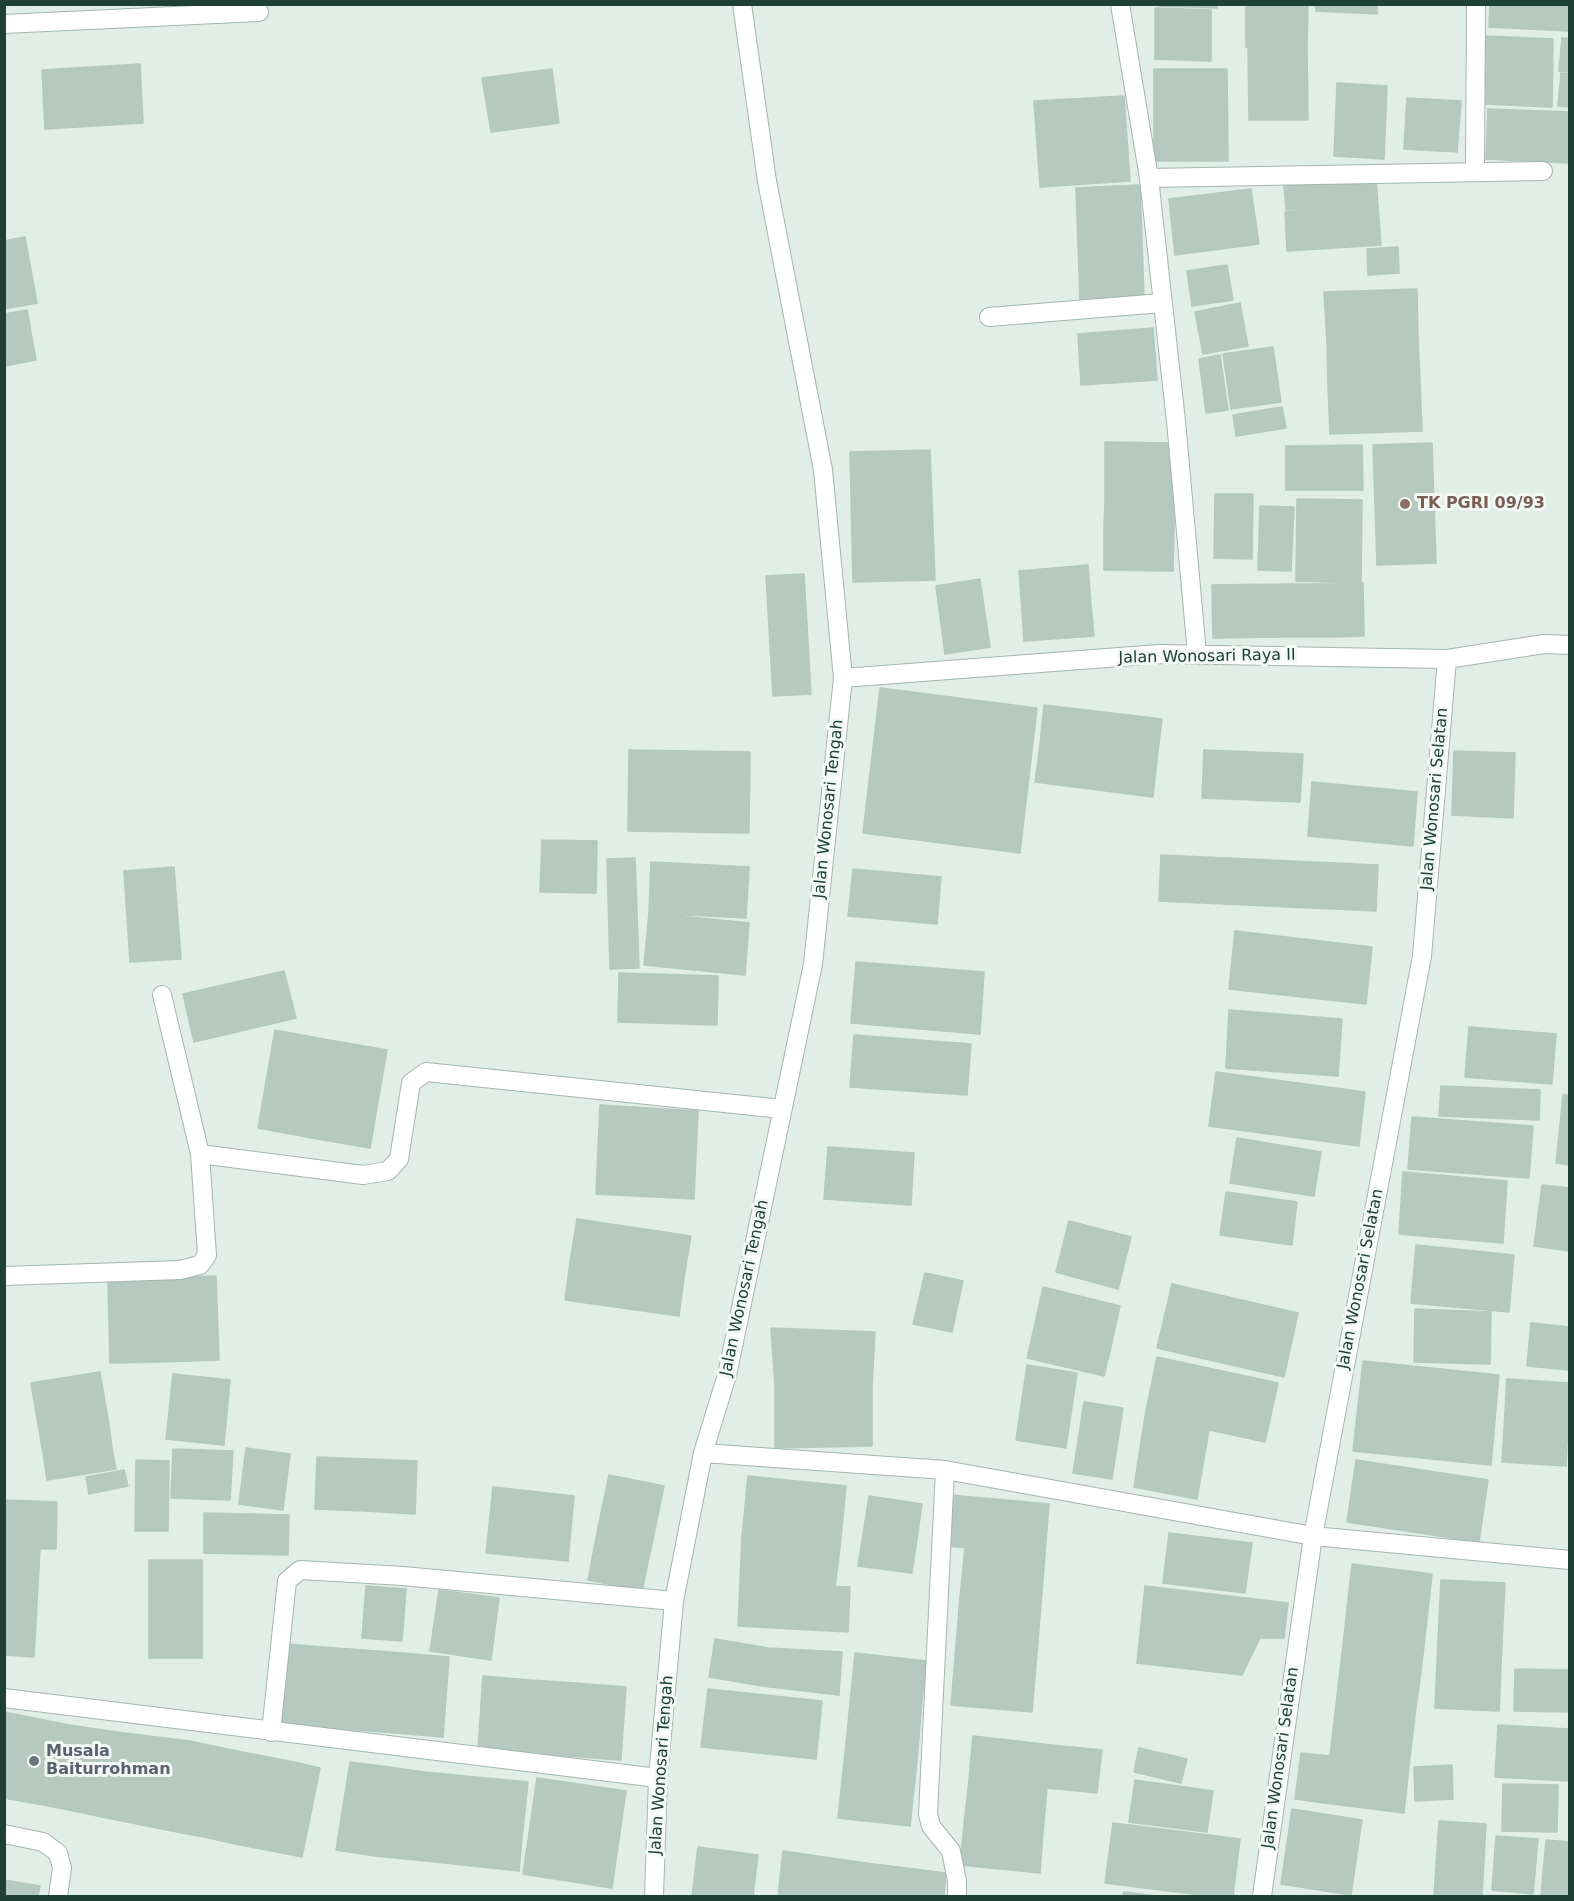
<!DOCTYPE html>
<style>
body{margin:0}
#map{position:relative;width:1574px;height:1901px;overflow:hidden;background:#e1ede7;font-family:"DejaVu Sans",sans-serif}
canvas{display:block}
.frame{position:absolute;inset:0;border:6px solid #1f4035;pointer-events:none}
</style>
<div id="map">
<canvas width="1574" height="1901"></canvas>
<div class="frame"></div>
</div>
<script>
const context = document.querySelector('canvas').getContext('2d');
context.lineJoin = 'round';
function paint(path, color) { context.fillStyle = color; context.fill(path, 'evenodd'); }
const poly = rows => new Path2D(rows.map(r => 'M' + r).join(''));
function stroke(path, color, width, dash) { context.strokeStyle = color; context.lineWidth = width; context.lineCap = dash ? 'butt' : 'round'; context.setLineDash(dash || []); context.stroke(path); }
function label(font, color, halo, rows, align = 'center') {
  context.font = font + ' "DejaVu Sans",sans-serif'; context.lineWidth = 6; context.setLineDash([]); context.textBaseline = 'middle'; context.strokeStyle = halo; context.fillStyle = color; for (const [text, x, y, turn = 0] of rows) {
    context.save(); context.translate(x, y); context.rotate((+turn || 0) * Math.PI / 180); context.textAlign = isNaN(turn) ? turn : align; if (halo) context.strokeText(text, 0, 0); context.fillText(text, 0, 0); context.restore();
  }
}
const building = poly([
 [1159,4,1217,4,1217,8,1159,6,1159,4],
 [1246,4,1308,4,1307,48,1246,47,1246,4],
 [1316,4,1377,4,1377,14,1316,11,1316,4],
 [1490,4,1570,4,1570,31,1489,27,1490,4],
 [1155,8,1211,10,1211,61,1155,59,1155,8],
 [1486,36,1553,39,1552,107,1483,104,1486,36],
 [1562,38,1570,38,1570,72,1559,71,1562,38],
 [1248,48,1307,48,1308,120,1249,120,1248,48],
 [140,64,143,123,45,129,42,70,140,64],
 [552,69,559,123,491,132,482,78,552,69],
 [1154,69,1227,69,1228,161,1154,161,1154,69],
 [1561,73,1570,74,1570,107,1558,106,1561,73],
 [1337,83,1387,86,1384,159,1334,156,1337,83],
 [1124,96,1130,181,1040,187,1034,101,1124,96],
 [1407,98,1461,101,1457,152,1404,149,1407,98],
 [1488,109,1570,112,1570,163,1486,159,1488,109],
 [1376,179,1378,206,1286,210,1284,183,1376,179],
 [1140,185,1144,297,1080,300,1076,188,1140,185],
 [1251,189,1259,244,1175,255,1169,199,1251,189],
 [1378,206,1381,245,1287,251,1285,212,1378,206],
 [25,237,37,303,4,309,4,241,25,237],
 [1398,247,1399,273,1368,275,1367,249,1398,247],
 [1227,265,1233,300,1192,306,1187,271,1227,265],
 [1417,289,1418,339,1327,342,1324,292,1417,289],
 [1240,303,1248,346,1203,354,1195,312,1240,303],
 [27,310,36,360,4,366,4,314,27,310],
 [1153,328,1157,380,1081,385,1078,334,1153,328],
 [1418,339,1420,383,1328,387,1327,342,1418,339],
 [1273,347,1281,402,1231,409,1223,354,1273,347],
 [1220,355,1228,410,1206,413,1199,359,1220,355],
 [1420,383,1422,431,1330,434,1328,387,1420,383],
 [1282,407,1286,428,1236,436,1233,415,1282,407],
 [1105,442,1176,443,1174,505,1105,504,1105,442],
 [1432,443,1436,563,1377,565,1373,445,1432,443],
 [1362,445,1363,490,1286,490,1286,446,1362,445],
 [930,450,935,580,853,582,850,452,930,450],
 [1215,494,1253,494,1252,559,1214,558,1215,494],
 [1297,499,1362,500,1361,583,1296,581,1297,499],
 [1105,504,1174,505,1174,527,1104,526,1105,504],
 [1260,506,1294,507,1291,571,1258,570,1260,506],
 [1104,526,1174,527,1173,571,1104,570,1104,526],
 [1088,565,1091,605,1022,611,1019,571,1088,565],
 [804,574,811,694,773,696,766,576,804,574],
 [980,579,990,647,945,654,936,586,980,579],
 [1363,583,1364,636,1329,637,1329,584,1363,583],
 [1282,584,1329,584,1329,637,1283,637,1282,584],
 [1282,584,1283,637,1213,638,1212,585,1282,584],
 [1091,605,1094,636,1024,641,1022,611,1091,605],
 [880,688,1037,708,1020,853,863,833,880,688],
 [1044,705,1162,719,1157,759,1040,745,1044,705],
 [1040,745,1157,759,1153,797,1035,782,1040,745],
 [629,750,750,752,749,833,628,831,629,750],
 [1204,750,1303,754,1300,802,1202,798,1204,750],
 [1454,751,1515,753,1513,818,1452,815,1454,751],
 [1312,782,1417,792,1413,846,1308,836,1312,782],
 [542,840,597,841,596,893,540,892,542,840],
 [1161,855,1378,865,1376,911,1159,901,1161,855],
 [635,858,639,968,610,969,607,859,635,858],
 [651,862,749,867,746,918,649,913,651,862],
 [174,867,181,959,130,962,124,871,174,867],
 [853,869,941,877,937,924,848,916,853,869],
 [649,913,749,923,745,975,644,965,649,913],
 [1235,931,1372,947,1366,1004,1229,989,1235,931],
 [856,962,984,972,980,1034,851,1023,856,962],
 [284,971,296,1018,194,1042,183,994,284,971],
 [619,973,718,976,717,1025,618,1022,619,973],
 [1229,1010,1342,1019,1338,1076,1226,1068,1229,1010],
 [1469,1027,1556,1034,1552,1084,1465,1077,1469,1027],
 [275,1030,329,1040,312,1138,258,1128,275,1030],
 [854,1035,971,1044,967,1095,850,1087,854,1035],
 [329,1040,387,1050,370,1148,312,1138,329,1040],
 [1216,1072,1365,1092,1359,1146,1209,1126,1216,1072],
 [1441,1086,1540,1090,1539,1120,1439,1116,1441,1086],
 [1563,1095,1570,1095,1570,1165,1556,1163,1563,1095],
 [600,1105,698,1111,694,1199,596,1194,600,1105],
 [1412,1117,1533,1126,1529,1178,1408,1169,1412,1117],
 [1237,1138,1321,1152,1314,1196,1230,1183,1237,1138],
 [828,1147,914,1153,911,1205,824,1199,828,1147],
 [1403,1172,1507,1181,1503,1243,1399,1234,1403,1172],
 [1542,1185,1570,1188,1570,1251,1534,1246,1542,1185],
 [1226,1192,1297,1202,1292,1245,1220,1235,1226,1192],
 [577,1219,691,1236,684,1278,570,1262,577,1219],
 [1069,1221,1131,1237,1118,1289,1056,1272,1069,1221],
 [1416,1245,1514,1255,1509,1312,1411,1303,1416,1245],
 [570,1262,684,1278,679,1316,565,1300,570,1262],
 [925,1273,963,1281,952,1332,913,1324,925,1273],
 [216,1276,219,1360,160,1362,157,1278,216,1276],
 [157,1278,160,1362,110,1363,108,1279,157,1278],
 [1172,1284,1298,1313,1284,1377,1157,1348,1172,1284],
 [1043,1287,1120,1306,1109,1355,1032,1337,1043,1287],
 [1415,1309,1491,1312,1490,1364,1414,1362,1415,1309],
 [1531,1323,1570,1327,1570,1370,1527,1366,1531,1323],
 [771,1328,875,1332,872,1385,775,1386,771,1328],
 [1032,1337,1109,1355,1104,1376,1027,1358,1032,1337],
 [1157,1357,1278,1383,1265,1442,1145,1416,1157,1357],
 [1363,1361,1499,1375,1491,1465,1353,1451,1363,1361],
 [1027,1365,1077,1373,1066,1448,1016,1440,1027,1365],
 [100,1372,109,1425,40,1436,31,1383,100,1372],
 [173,1374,230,1380,224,1445,166,1439,173,1374],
 [1507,1379,1570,1383,1566,1466,1502,1462,1507,1379],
 [872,1385,872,1446,775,1448,775,1386,872,1385],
 [1084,1402,1123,1408,1112,1479,1073,1473,1084,1402],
 [1145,1416,1209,1430,1197,1499,1134,1487,1145,1416],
 [109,1425,112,1448,44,1459,40,1436,109,1425],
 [112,1448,116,1469,47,1480,44,1459,112,1448],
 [246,1448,290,1454,283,1510,239,1504,246,1448],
 [173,1449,203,1450,200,1499,171,1498,173,1449],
 [203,1450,233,1451,230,1500,200,1499,203,1450],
 [317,1457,367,1459,365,1511,315,1509,317,1457],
 [367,1459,417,1461,415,1514,365,1511,367,1459],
 [136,1460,169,1461,168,1531,135,1531,136,1460],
 [1356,1460,1488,1480,1479,1542,1347,1522,1356,1460],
 [124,1470,128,1486,89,1494,86,1477,124,1470],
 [609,1475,664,1486,653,1539,598,1528,609,1475],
 [748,1476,846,1486,840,1548,742,1537,748,1476],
 [493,1487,574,1496,568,1561,486,1553,493,1487],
 [950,1495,1049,1504,1045,1554,945,1546,950,1495],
 [869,1496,922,1504,912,1573,858,1566,869,1496],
 [4,1500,57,1502,56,1549,40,1549,34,1657,4,1655,4,1500],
 [204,1513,289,1515,288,1555,204,1553,204,1513],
 [598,1528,653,1539,642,1591,588,1580,598,1528],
 [1169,1533,1252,1543,1245,1593,1163,1583,1169,1533],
 [742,1537,840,1548,835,1587,740,1582,742,1537],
 [965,1548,1045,1554,1041,1605,960,1597,965,1548],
 [149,1560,202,1560,202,1658,149,1658,149,1560],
 [1352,1564,1432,1574,1426,1628,1346,1618,1352,1564],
 [1441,1580,1505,1583,1503,1622,1439,1619,1441,1580],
 [740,1582,850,1587,848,1632,738,1626,740,1582],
 [366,1586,406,1589,402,1641,362,1638,366,1586],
 [1145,1586,1288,1603,1284,1638,1260,1638,1242,1675,1137,1663,1145,1586],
 [439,1590,499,1598,491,1660,430,1651,439,1590],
 [960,1597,1041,1605,1036,1665,955,1658,960,1597],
 [1346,1618,1426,1628,1421,1672,1341,1662,1346,1618],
 [1439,1619,1503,1622,1499,1711,1435,1708,1439,1619],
 [715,1639,768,1648,762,1686,709,1677,715,1639],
 [287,1644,322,1647,316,1727,281,1724,287,1644],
 [322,1647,377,1651,371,1731,316,1727,322,1647],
 [768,1648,842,1652,839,1695,762,1686,768,1648],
 [377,1651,449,1657,443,1737,371,1731,377,1651],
 [855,1653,926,1661,922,1701,851,1694,855,1653],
 [955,1658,1036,1665,1032,1712,951,1705,955,1658],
 [1341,1662,1421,1672,1415,1715,1336,1705,1341,1662],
 [1515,1669,1570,1670,1570,1712,1514,1711,1515,1669],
 [483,1676,530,1680,525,1753,478,1749,483,1676],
 [530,1680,561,1682,555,1755,525,1753,530,1680],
 [561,1682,626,1687,621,1760,555,1755,561,1682],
 [708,1689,822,1701,816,1759,701,1747,708,1689],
 [851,1694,922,1701,917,1761,845,1753,851,1694],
 [1336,1705,1415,1715,1409,1766,1330,1756,1336,1705],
 [4,1712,69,1725,54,1807,4,1798,4,1712],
 [69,1725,124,1733,107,1818,54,1807,69,1725],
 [1498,1725,1570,1729,1570,1781,1495,1777,1498,1725],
 [124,1733,190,1741,172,1831,107,1818,124,1733],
 [973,1736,1052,1745,1047,1788,969,1780,973,1736],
 [190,1741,227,1749,209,1838,172,1831,190,1741],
 [1052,1745,1102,1750,1097,1793,1047,1788,1052,1745],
 [1139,1748,1187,1759,1181,1783,1134,1772,1139,1748],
 [227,1749,258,1755,240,1845,209,1838,227,1749],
 [845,1753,917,1761,910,1826,838,1818,845,1753],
 [1301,1753,1330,1756,1324,1803,1295,1799,1301,1753],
 [258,1755,294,1762,277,1852,240,1845,258,1755],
 [1330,1756,1409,1766,1404,1813,1324,1803,1330,1756],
 [294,1762,320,1768,302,1857,277,1852,294,1762],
 [350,1762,389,1767,375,1856,336,1850,350,1762],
 [1452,1765,1453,1799,1415,1801,1414,1767,1452,1765],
 [389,1767,424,1772,416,1860,375,1856,389,1767],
 [424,1772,528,1782,522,1839,419,1829,424,1772],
 [537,1778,626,1791,612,1888,523,1874,537,1778],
 [969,1780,1047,1788,1043,1832,964,1824,969,1780],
 [1135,1780,1213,1791,1207,1832,1129,1822,1135,1780],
 [1503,1784,1558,1785,1557,1832,1502,1831,1503,1784],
 [1292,1809,1362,1820,1351,1895,1281,1884,1292,1809],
 [1439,1821,1486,1824,1482,1896,1434,1896,1439,1821],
 [1113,1823,1240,1839,1233,1896,1209,1896,1105,1883,1113,1823],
 [964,1824,1043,1832,1040,1873,960,1865,964,1824],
 [419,1829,522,1839,519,1871,416,1860,419,1829],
 [1496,1836,1538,1839,1533,1894,1492,1890,1496,1836],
 [1546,1840,1570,1842,1570,1896,1541,1896,1546,1840],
 [698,1847,758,1855,753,1896,692,1896,698,1847],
 [783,1851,866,1863,862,1896,778,1896,783,1851],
 [866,1863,946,1873,944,1896,862,1896,866,1863],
 [4,1880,40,1886,38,1896,4,1896,4,1880],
 [1124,1892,1156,1896,1123,1896,1124,1892]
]);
const street = poly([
 [1120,4,1149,178,1176,421,1197,654],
 [4,24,259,12],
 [1475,172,1476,4],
 [1149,178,1543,171],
 [989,317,1162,303],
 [843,678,1159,654,1447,659,1544,644,1570,645],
 [200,1154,363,1175,388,1171,399,1159,411,1083,426,1072,782,1109],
 [4,1276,180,1270,200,1265,207,1255,200,1154,162,995],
 [703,1453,945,1470,1313,1536,1570,1560],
 [945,1470,928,1814,931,1826,951,1851,957,1881,957,1896],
 [4,1698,658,1778],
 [271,1732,287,1581,300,1570,403,1576,674,1601],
 [4,1834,43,1842,58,1853,62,1868,58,1896],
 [654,1896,658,1778,674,1601,703,1453,727,1375,813,964,843,678,823,470,767,181,742,4],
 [1262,1896,1313,1536,1422,956,1447,659]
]);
const markers = [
 [1405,504,6,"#8d6e63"],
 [34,1761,6,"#6b7280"]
];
const educationNames = [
 ["TK PGRI 09/93",1417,504]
];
const streetNames = [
 ["Jalan Wonosari Raya II",1207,657,-1],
 ["Jalan Wonosari Selatan",1435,799,-85],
 ["Jalan Wonosari Tengah",829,809,-84],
 ["Jalan Wonosari Selatan",1361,1279,-79],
 ["Jalan Wonosari Tengah",745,1288,-78],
 ["Jalan Wonosari Selatan",1281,1758,-82],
 ["Jalan Wonosari Tengah",662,1765,-86]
];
const worshipNames = [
 ["Musala",46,1752],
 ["Baiturrohman",46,1770]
];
paint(building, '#b6c9c0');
stroke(building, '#b3c8be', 1.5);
stroke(street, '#a3b6ae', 20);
stroke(street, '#fff', 18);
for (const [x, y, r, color] of markers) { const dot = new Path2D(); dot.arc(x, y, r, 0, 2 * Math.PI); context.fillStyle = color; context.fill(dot); stroke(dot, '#f2f9f5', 2); }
label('bold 16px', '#785e54', '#f2f9f5', educationNames, 'left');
label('16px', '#1f4035', '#f2f9f5', streetNames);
label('bold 16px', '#5b616d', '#f2f9f5', worshipNames, 'left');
</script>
